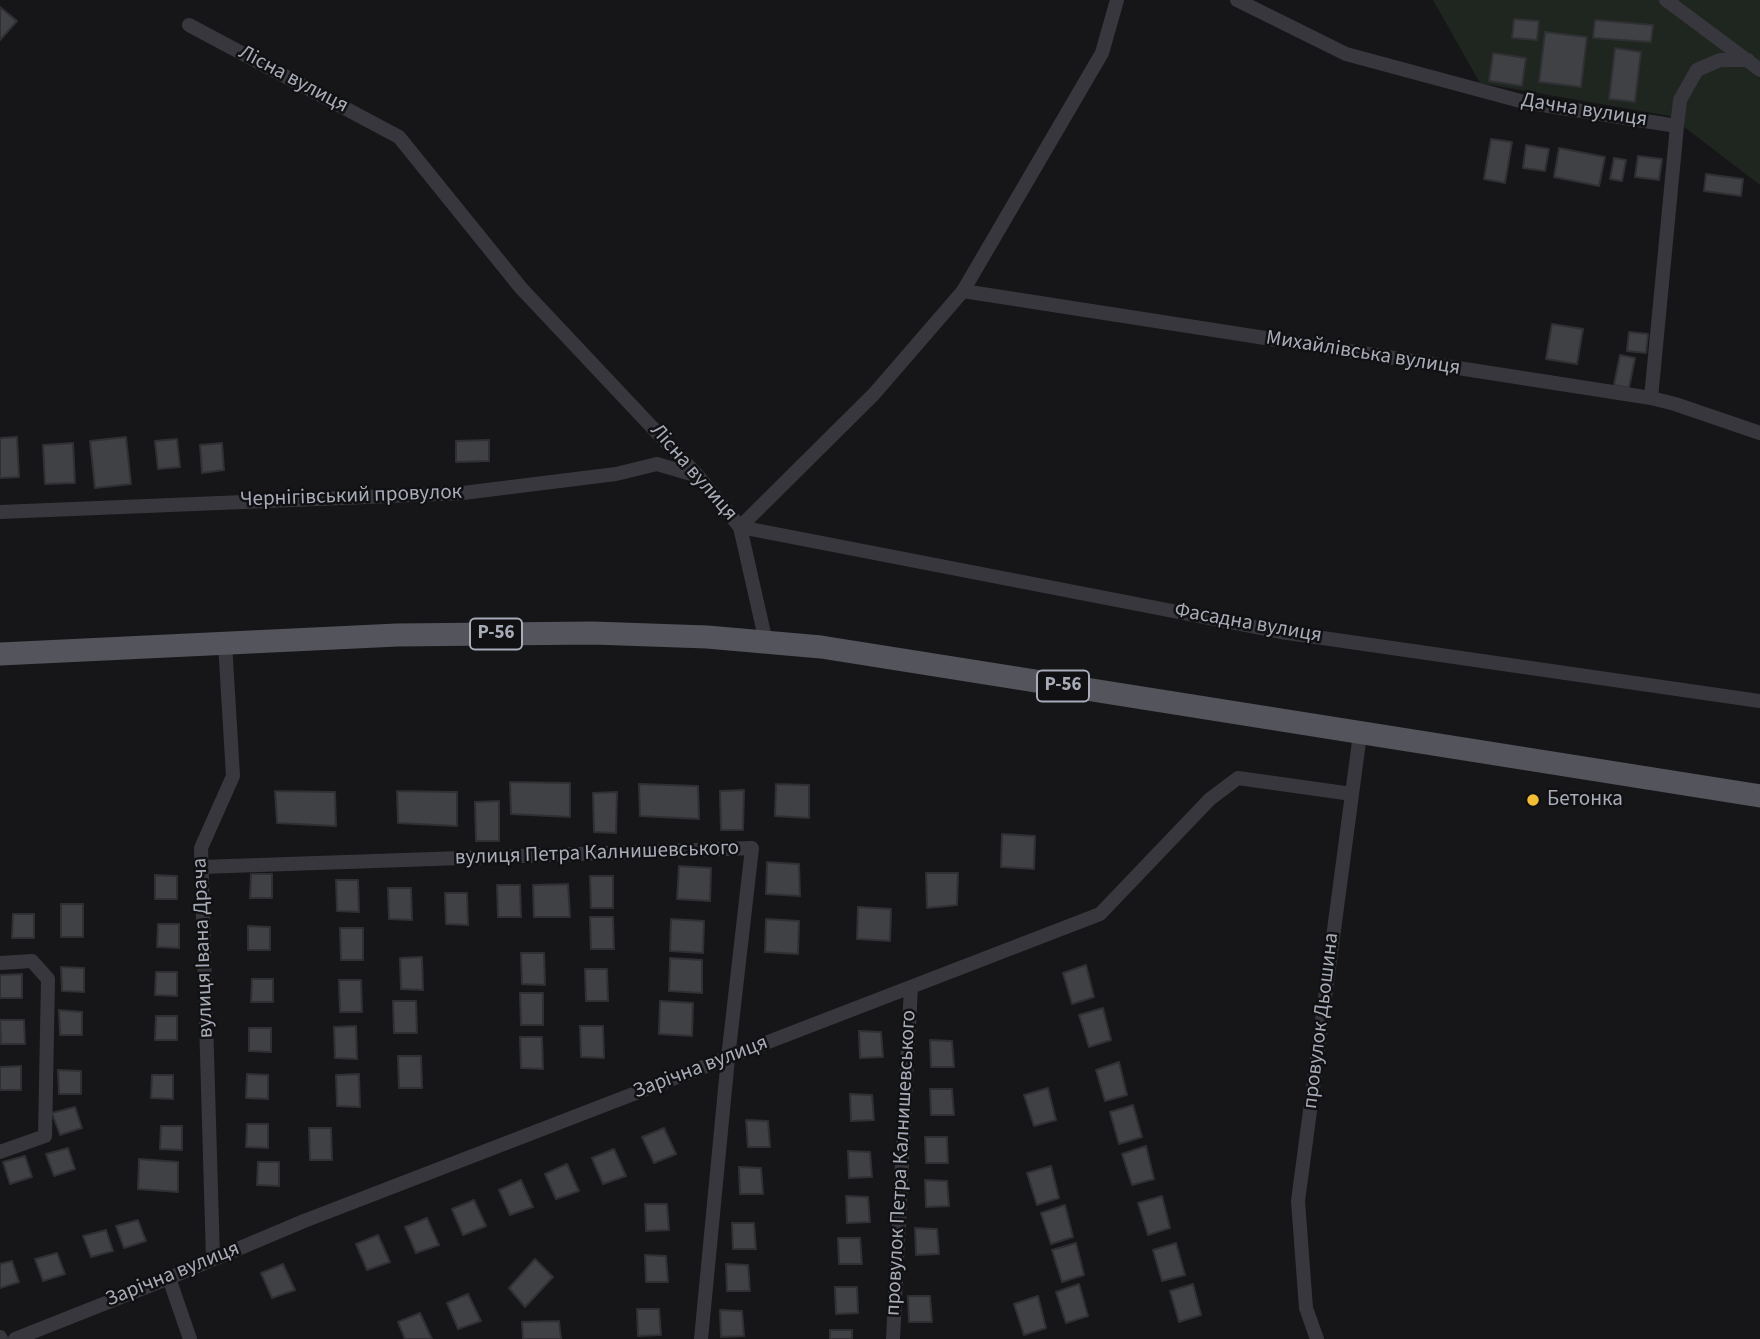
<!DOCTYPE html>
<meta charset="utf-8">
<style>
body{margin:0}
canvas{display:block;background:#161618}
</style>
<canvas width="1760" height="1339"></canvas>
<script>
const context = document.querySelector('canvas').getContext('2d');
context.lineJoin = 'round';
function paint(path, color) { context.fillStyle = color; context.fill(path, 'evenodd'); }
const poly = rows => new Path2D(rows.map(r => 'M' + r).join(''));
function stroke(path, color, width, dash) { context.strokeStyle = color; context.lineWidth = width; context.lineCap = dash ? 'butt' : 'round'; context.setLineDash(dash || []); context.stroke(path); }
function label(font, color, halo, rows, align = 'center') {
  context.font = font + ' "Source Sans 3",sans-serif'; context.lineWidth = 5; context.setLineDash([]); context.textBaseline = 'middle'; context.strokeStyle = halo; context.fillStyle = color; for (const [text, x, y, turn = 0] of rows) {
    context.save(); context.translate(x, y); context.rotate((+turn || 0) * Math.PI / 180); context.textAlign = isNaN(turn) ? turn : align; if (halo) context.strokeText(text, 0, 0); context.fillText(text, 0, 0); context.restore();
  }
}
const green = poly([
 [1433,0,1760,0,1760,185,1670,116,1480,83]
]);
const building = poly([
 [0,7,17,21,0,40,0,7],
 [1514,19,1539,21,1537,40,1512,38,1514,19],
 [1595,20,1653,25,1651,42,1593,38,1595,20],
 [1545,32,1587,37,1581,87,1539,82,1545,32],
 [1615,48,1641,52,1635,102,1609,99,1615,48],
 [1493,53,1526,58,1522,86,1489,81,1493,53],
 [1491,139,1512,142,1505,183,1484,179,1491,139],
 [1526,145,1549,149,1545,171,1523,168,1526,145],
 [1559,148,1605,157,1599,186,1554,177,1559,148],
 [1638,156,1662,159,1659,180,1635,177,1638,156],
 [1614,158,1626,160,1622,181,1610,179,1614,158],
 [1706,174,1743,179,1741,196,1704,191,1706,174],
 [1552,324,1583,329,1577,364,1546,359,1552,324],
 [1629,332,1648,334,1646,353,1627,351,1629,332],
 [1620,355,1635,358,1629,388,1614,385,1620,355],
 [17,437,19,477,0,478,0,438,17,437],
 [126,437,131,484,95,488,90,441,126,437],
 [177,439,180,467,158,469,155,441,177,439],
 [489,440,489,461,456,462,456,441,489,440],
 [73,443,75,483,45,484,43,445,73,443],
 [222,443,224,470,202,473,200,445,222,443],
 [510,782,570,783,570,817,511,814,510,782],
 [639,784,698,786,699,819,640,816,639,784],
 [776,784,809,785,809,818,775,816,776,784],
 [744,790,743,830,721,830,720,791,744,790],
 [275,791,335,792,336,826,277,823,275,791],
 [397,791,457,792,457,826,398,823,397,791],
 [617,792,616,833,594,832,593,793,617,792],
 [499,801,499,841,476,841,475,802,499,801],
 [1002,834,1035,836,1034,869,1001,867,1002,834],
 [767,862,799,864,800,896,766,894,767,862],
 [679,866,711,868,710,901,677,899,679,866],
 [926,873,958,873,957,905,927,908,926,873],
 [251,874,272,874,272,898,250,898,251,874],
 [155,875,177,876,177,899,155,899,155,875],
 [590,876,613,876,613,908,591,908,590,876],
 [336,880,358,880,359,912,337,911,336,880],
 [568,884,570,917,534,917,533,885,568,884],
 [497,885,520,885,521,917,498,917,497,885],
 [388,888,411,888,412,920,389,919,388,888],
 [445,893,467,893,468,925,446,924,445,893],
 [61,904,83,904,83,937,61,937,61,904],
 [858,907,891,909,890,941,857,939,858,907],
 [13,914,34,914,34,938,12,938,13,914],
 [590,917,613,917,614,949,591,949,590,917],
 [671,919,704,921,703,953,670,951,671,919],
 [766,919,799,921,798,954,765,952,766,919],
 [158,924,179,924,179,948,157,947,158,924],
 [248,926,270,927,270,950,248,950,248,926],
 [340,928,363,928,363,960,341,960,340,928],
 [521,953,544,953,545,985,522,984,521,953],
 [422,957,423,990,401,989,400,958,422,957],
 [670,958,702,960,702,993,669,991,670,958],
 [1086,965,1094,997,1072,1004,1063,973,1086,965],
 [61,967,84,968,84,992,62,991,61,967],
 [585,969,607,969,608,1001,586,1001,585,969],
 [156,972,177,972,177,996,155,995,156,972],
 [22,974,22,998,0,998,0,975,22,974],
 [252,979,273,979,273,1002,251,1002,252,979],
 [339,980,361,980,362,1012,340,1012,339,980],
 [520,993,543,993,543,1025,521,1025,520,993],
 [393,1001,416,1001,417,1033,394,1033,393,1001],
 [660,1001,693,1003,692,1036,659,1034,660,1001],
 [1103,1008,1111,1040,1089,1047,1079,1015,1103,1008],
 [59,1010,82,1012,82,1035,60,1035,59,1010],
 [156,1016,177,1016,177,1040,155,1040,156,1016],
 [0,1020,24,1020,25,1044,1,1044,0,1020],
 [356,1026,357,1059,335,1058,334,1027,356,1026],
 [580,1026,603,1026,604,1058,581,1057,580,1026],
 [249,1028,271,1028,271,1052,249,1051,249,1028],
 [859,1031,881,1032,883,1057,860,1058,859,1031],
 [520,1037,542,1037,543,1069,521,1068,520,1037],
 [930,1040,952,1041,954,1067,931,1067,930,1040],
 [398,1056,421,1056,422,1088,399,1088,398,1056],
 [1119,1062,1127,1095,1105,1101,1096,1070,1119,1062],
 [21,1066,21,1090,0,1090,0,1067,21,1066],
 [58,1070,81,1071,81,1094,59,1094,58,1070],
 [247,1074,268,1075,268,1099,246,1098,247,1074],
 [359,1074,360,1107,337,1106,336,1075,359,1074],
 [152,1075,173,1075,173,1099,151,1098,152,1075],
 [1048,1088,1056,1120,1034,1126,1024,1095,1048,1088],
 [930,1089,952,1089,954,1115,931,1115,930,1089],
 [850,1094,872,1095,874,1120,851,1121,850,1094],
 [1133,1105,1142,1137,1119,1144,1110,1112,1133,1105],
 [75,1107,82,1128,60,1135,52,1113,75,1107],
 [746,1120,768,1121,770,1147,748,1147,746,1120],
 [247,1124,268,1124,268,1148,246,1147,247,1124],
 [161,1126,182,1126,182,1150,160,1149,161,1126],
 [309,1128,331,1128,332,1160,310,1160,309,1128],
 [664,1128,676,1154,654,1163,642,1137,664,1128],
 [925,1137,947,1137,948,1163,926,1163,925,1137],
 [1146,1146,1154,1179,1132,1185,1122,1154,1146,1146],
 [68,1148,75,1169,54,1176,46,1154,68,1148],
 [614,1149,626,1176,603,1184,592,1158,614,1149],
 [848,1151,870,1152,872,1177,849,1178,848,1151],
 [25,1156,32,1177,10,1184,3,1162,25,1156],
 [139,1159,178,1162,178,1192,138,1189,139,1159],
 [258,1162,279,1162,279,1186,257,1185,258,1162],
 [567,1164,579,1191,556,1199,545,1174,567,1164],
 [1051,1166,1059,1198,1037,1205,1027,1173,1051,1166],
 [739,1167,761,1168,763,1194,740,1194,739,1167],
 [521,1180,533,1207,510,1215,499,1190,521,1180],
 [925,1180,947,1181,949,1206,926,1207,925,1180],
 [846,1196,868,1197,870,1222,847,1223,846,1196],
 [1162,1196,1170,1228,1148,1235,1138,1203,1162,1196],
 [474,1200,486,1226,463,1235,452,1209,474,1200],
 [645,1204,667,1204,669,1230,646,1231,645,1204],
 [1065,1205,1073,1237,1051,1244,1041,1213,1065,1205],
 [427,1218,439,1245,416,1253,405,1227,427,1218],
 [138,1220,146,1241,124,1248,116,1226,138,1220],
 [732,1223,754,1223,756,1249,733,1249,732,1223],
 [915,1228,937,1229,939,1254,916,1255,915,1228],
 [106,1230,113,1251,91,1257,83,1236,106,1230],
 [378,1235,390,1262,367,1270,356,1244,378,1235],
 [838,1238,860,1238,862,1264,839,1264,838,1238],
 [1076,1243,1084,1275,1062,1282,1052,1250,1076,1243],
 [1176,1243,1185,1275,1162,1281,1153,1250,1176,1243],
 [57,1253,65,1274,43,1281,35,1259,57,1253],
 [645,1255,666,1256,668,1282,646,1282,645,1255],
 [535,1259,553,1277,525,1307,509,1288,535,1259],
 [12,1261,19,1282,0,1288,0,1264,12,1261],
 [283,1264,295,1290,272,1298,261,1273,283,1264],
 [726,1264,748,1265,750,1291,727,1291,726,1264],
 [1079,1284,1088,1316,1066,1323,1056,1292,1079,1284],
 [1193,1284,1201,1315,1179,1322,1170,1291,1193,1284],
 [835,1287,857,1287,858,1313,836,1314,835,1287],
 [468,1294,481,1321,458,1329,447,1303,468,1294],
 [908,1296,930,1296,932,1322,909,1322,908,1296],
 [1038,1296,1046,1328,1024,1335,1014,1304,1038,1296],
 [637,1309,659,1309,661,1335,638,1336,637,1309],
 [720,1310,742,1311,744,1336,721,1337,720,1310],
 [420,1313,432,1339,405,1339,398,1322,420,1313],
 [559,1321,561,1339,523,1339,522,1322,559,1321],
 [830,1330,852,1330,852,1339,830,1339,830,1330]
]);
const minor = poly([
 [1237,0,1346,54,1524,102,1677,126,1651,398],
 [1666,0,1760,70],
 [189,25,399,137,521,288,698,476,740,527,874,394,963,291,1102,53,1117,0],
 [1677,126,1680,100,1697,70,1720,60,1748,60],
 [963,291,1651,398,1675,404,1760,433],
 [0,512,463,493,616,474,657,464,698,476],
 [766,642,740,527,1281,632,1760,701],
 [201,867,752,848,728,1058,701,1339],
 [0,963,32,961,48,979,45,1136,0,1152],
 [213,1259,201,848,233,776,225,643],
 [169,1278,190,1339],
 [0,1337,1,1339],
 [15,1339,169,1278,304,1221,1100,914,1210,799,1238,778,1352,794],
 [893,1339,911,987],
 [1317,1339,1306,1308,1298,1201,1360,734]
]);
const primary = poly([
 [0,654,397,635,593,633,707,637,821,647,1760,796]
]);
const markers = [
 [1533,800,7,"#f2be33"]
];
const shields = [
 [496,634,52],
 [1063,686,52]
];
const shieldNames = [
 ["Р-56",496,634],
 ["Р-56",1063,686]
];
const streetNames = [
 ["Лісна вулиця",293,80,28],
 ["Дачна вулиця",1584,111,9],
 ["Михайлівська вулиця",1363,354,9],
 ["Лісна вулиця",693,473,49],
 ["Чернігівський провулок",351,497,-2],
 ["Фасадна вулиця",1248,624,10],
 ["вулиця Петра Калнишевського",597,854,-2],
 ["вулиця Івана Драча",204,948,-92],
 ["провулок Дьошина",1322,1021,-83],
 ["Зарічна вулиця",701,1068,-21],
 ["провулок Петра Калнишевського",902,1163,-87],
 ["Зарічна вулиця",173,1275,-22]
];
const poiNames = [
 ["Бетонка",1547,800]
];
paint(green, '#1e261f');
paint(building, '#404145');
stroke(building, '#303034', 2);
stroke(minor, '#37373d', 14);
stroke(primary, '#53545c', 23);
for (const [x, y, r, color] of markers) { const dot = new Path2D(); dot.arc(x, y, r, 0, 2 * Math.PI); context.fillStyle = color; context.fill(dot); stroke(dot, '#111113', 2.5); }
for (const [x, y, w] of shields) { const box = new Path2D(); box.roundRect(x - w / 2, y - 15.5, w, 31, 5); context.fillStyle = '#111113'; context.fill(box); stroke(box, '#a8acb8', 2); }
label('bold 19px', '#a8acb8', null, shieldNames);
label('21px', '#a8acb8', '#111113', streetNames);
label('21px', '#a8acb8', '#111113', poiNames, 'left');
</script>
